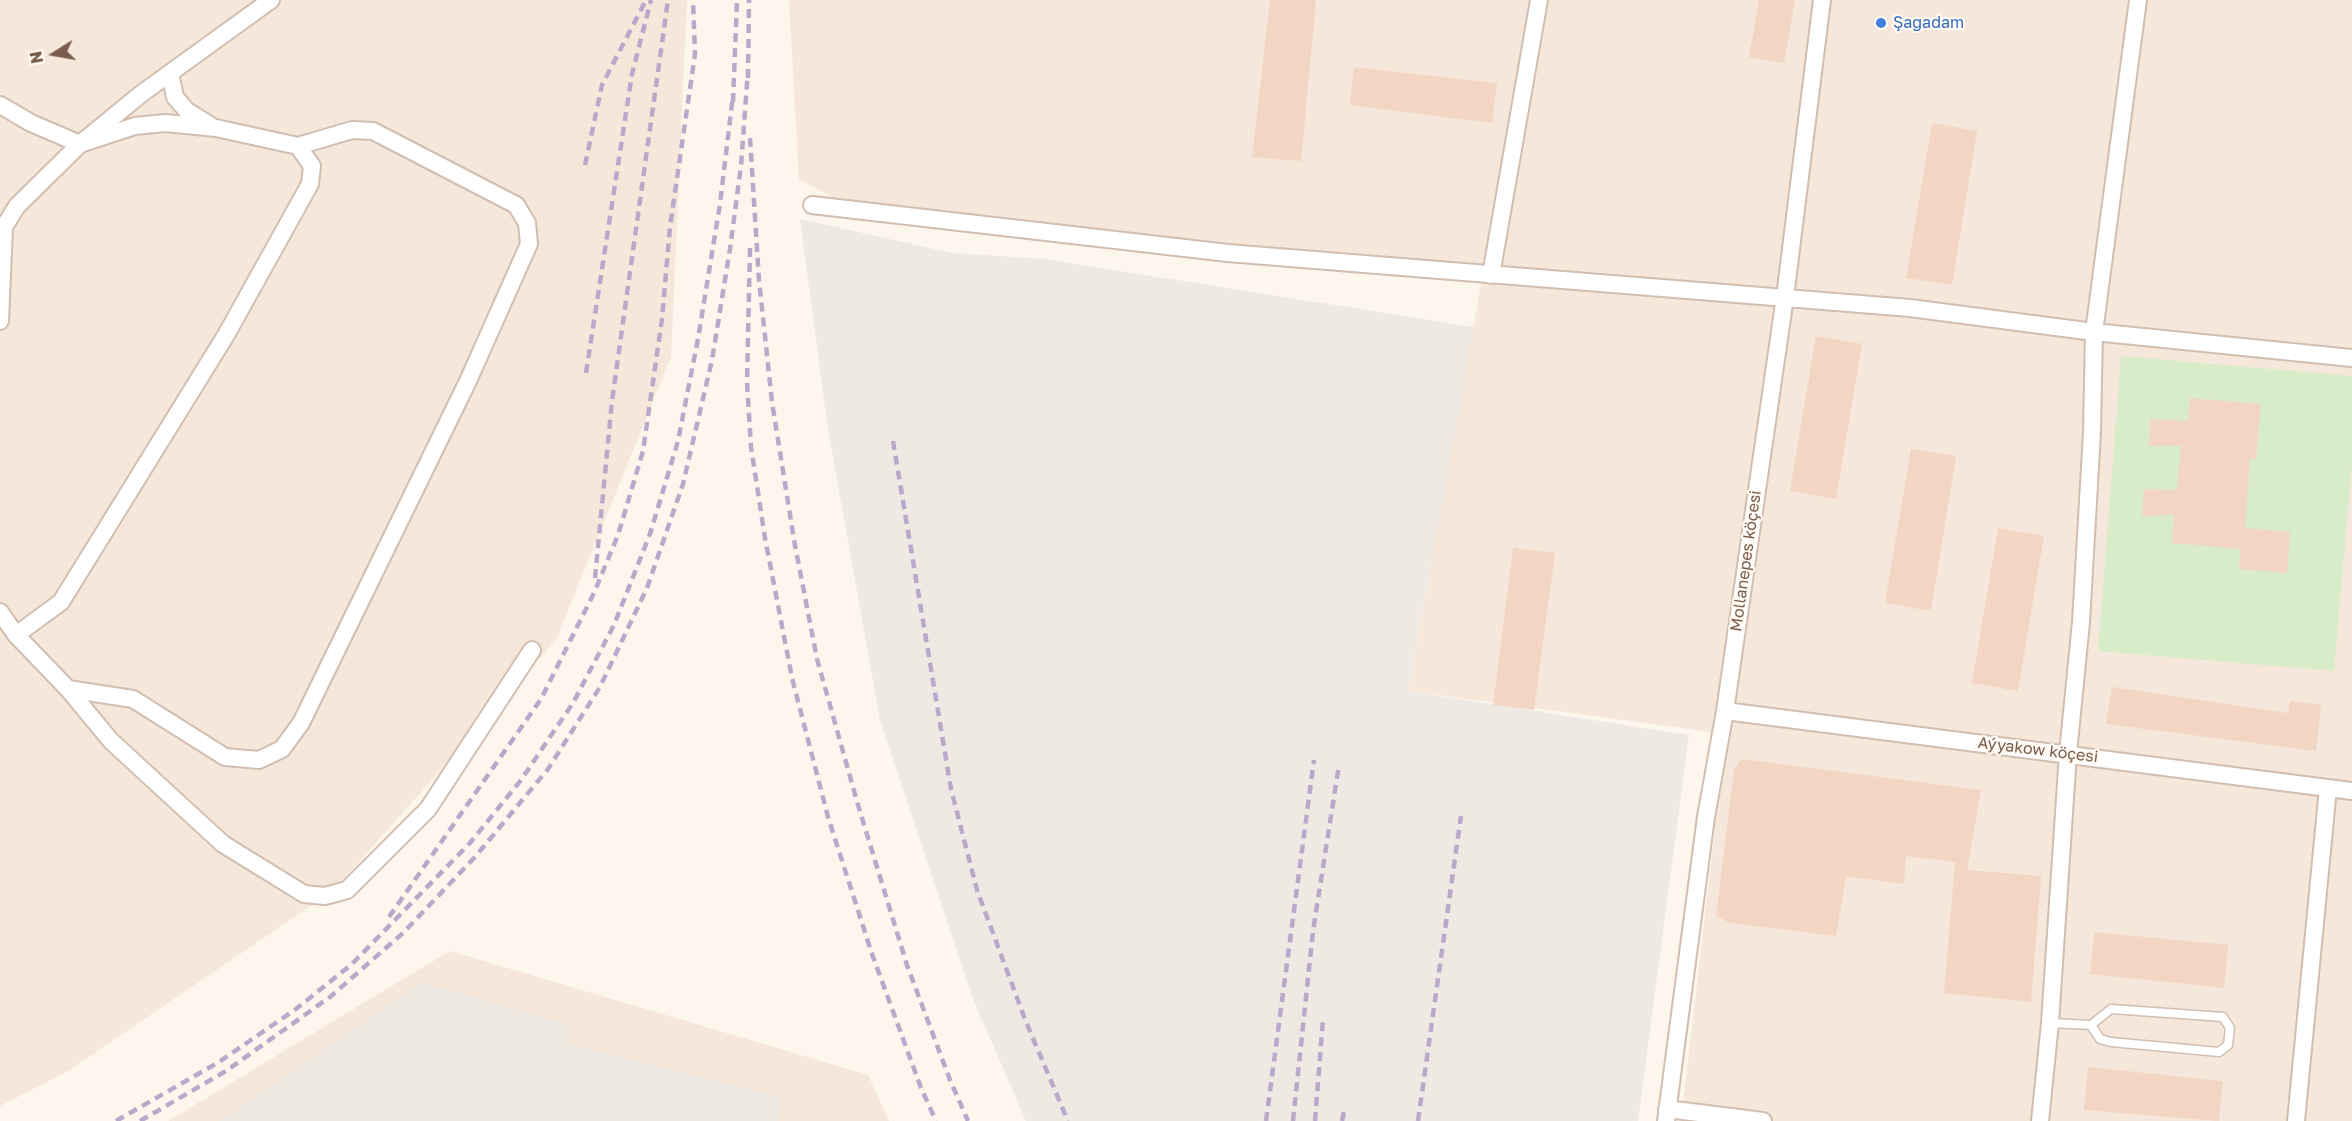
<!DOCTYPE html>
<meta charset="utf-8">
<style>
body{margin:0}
#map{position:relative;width:2352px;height:1121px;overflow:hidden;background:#fdf6ec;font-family:"Golos Text",sans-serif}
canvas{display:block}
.north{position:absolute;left:24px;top:24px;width:60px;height:60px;-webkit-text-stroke:4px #fffaf3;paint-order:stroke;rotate:259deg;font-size:16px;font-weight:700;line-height:24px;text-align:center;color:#7a5c4d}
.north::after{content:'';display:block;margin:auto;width:21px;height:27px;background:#7a5c4d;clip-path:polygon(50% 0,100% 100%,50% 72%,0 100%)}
</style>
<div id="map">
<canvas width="2352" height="1121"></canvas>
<div class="north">N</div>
</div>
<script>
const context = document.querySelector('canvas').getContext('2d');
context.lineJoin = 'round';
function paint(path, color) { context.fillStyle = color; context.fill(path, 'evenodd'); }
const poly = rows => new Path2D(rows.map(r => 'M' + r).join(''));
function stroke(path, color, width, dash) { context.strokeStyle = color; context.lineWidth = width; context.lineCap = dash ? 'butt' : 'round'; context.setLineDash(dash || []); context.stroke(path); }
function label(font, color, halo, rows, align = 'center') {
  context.font = font + ' "Golos Text",sans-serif'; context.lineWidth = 4.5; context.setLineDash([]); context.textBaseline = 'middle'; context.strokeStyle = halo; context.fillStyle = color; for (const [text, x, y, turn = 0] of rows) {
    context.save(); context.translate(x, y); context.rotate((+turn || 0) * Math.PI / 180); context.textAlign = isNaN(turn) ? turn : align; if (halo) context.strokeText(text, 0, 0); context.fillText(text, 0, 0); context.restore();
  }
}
const residential = poly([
 [0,0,687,0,671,357,556,640,334,890,68,1071,0,1106],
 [789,0,2352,0,2352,1121,1681,1121,1726,734,1408,691,1483,273,852,208,799,179],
 [450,951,868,1075,889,1121,168,1121]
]);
const industrial = poly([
 [800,219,952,253,1044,259,1474,327,1408,691,1689,735,1638,1121,1026,1121,973,999,880,720,828,429],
 [422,982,569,1025,566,1043,783,1097,778,1121,220,1121]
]);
const green = poly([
 [2121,356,2352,376,2352,464,2334,671,2098,651]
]);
const building = poly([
 [1270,0,1316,0,1301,161,1252,157],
 [1759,0,1795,0,1784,63,1749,57],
 [1354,67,1497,83,1492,123,1350,105],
 [1932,123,1977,131,1952,285,1906,278],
 [1816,336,1862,344,1836,499,1790,491],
 [2190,398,2261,404,2256,459,2250,459,2245,528,2290,532,2287,573,2239,569,2241,549,2172,543,2174,515,2142,516,2144,489,2177,490,2181,446,2149,446,2150,419,2188,421],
 [1911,449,1956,456,1931,611,1885,603],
 [1998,528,2044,536,2018,691,1972,683],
 [1513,548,1555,553,1534,710,1493,705],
 [2112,687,2288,713,2290,701,2321,705,2316,751,2106,724],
 [1742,759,1981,790,1967,870,2041,876,2031,1002,1944,993,1955,862,1906,856,1904,884,1846,876,1836,936,1730,923,1716,916,1734,770],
 [2094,932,2228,945,2224,988,2090,974],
 [2088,1067,2223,1081,2219,1121,2084,1110]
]);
const service = poly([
 [2050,1023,2091,1025,2111,1009,2223,1017,2230,1028,2228,1045,2219,1052,2111,1042,2100,1039,2091,1025]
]);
const minor = poly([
 [170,73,175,97,187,111,210,125],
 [0,105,31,123,80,144,135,126,165,123,216,128,298,146,352,130,373,131,516,205,527,223,529,244,468,381,301,723,282,749,259,760,225,757,133,699,68,689],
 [812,205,1228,253,1910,308,2094,332,2352,358],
 [1491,275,1539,0],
 [0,321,4,227,17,206,80,144,141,94,271,0],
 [0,612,16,635,68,689,111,741,223,844,304,894,325,896,347,890,428,809,532,650],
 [16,635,61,602,226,335,310,184,312,166,298,146],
 [1725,711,2352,791],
 [1667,1109,1763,1121],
 [1666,1121,1706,817,1725,711,1785,297,1822,0],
 [2040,1121,2050,1023,2068,753,2081,622,2092,432,2094,332,2138,0],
 [2296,1121,2328,788]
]);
const rail = poly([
 [748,78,749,0],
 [733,102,737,0],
 [750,138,759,280,772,402,794,540,817,659,858,805,907,965,950,1080,968,1121],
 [585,165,602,85,646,0],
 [750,248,747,382,751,447,765,538,792,678,828,817,872,954,921,1088,936,1121],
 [586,373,632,74,651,0],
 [893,441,951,789,977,890,1026,1022,1068,1121],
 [595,578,612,401,668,0],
 [389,917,541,699,594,593,618,535,643,451,662,319,670,227,695,54,693,0],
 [116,1121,219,1062,296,1009,352,964,470,843,521,780,573,703,614,625,650,534,678,441,698,339,720,204,733,95],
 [140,1121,226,1071,330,997,403,933,475,857,548,769,600,687,647,588,683,484,712,360,730,249,741,166,748,70],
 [1266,1121,1314,760],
 [1293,1121,1313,931,1339,765],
 [1315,1121,1323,1019],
 [1342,1121,1345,1107],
 [1418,1121,1461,816]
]);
const markers = [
 [1881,23,6,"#3f7fe0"]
];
const shopNames = [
 ["Şagadam",1893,23]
];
const streetNames = [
 ["Mollanepes köçesi",1746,561,-82],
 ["Aýyakow köçesi",2038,750,7]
];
paint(residential, '#f5e8da');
paint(industrial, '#efe9e4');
paint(green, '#d8ecc9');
paint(building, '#f3d5c3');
stroke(service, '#d1beb0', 11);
stroke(minor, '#d1beb0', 20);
stroke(service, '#fff', 8);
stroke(minor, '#fff', 16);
stroke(rail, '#b9a8c9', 4.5, [9, 6]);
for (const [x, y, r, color] of markers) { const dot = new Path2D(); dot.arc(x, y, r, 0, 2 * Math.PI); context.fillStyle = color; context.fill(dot); stroke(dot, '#fffaf3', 2); }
label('16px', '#366cbe', '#fffaf3', shopNames, 'left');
label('16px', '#7a5c4d', '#fffaf3', streetNames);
</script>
